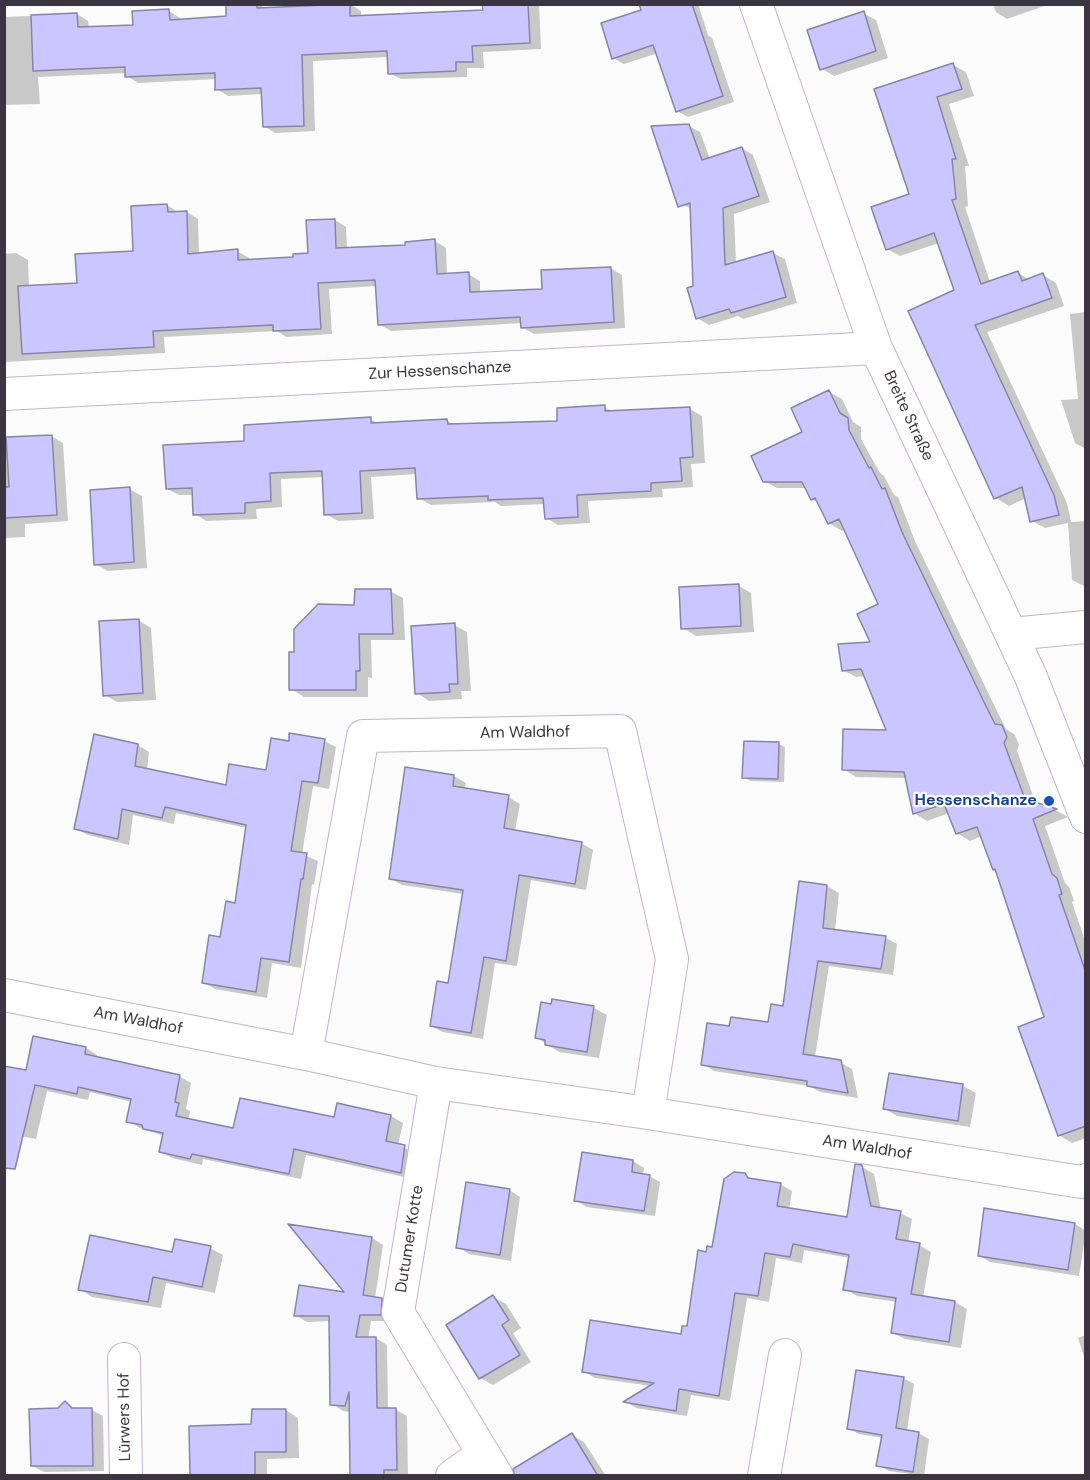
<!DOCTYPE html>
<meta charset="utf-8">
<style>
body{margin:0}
#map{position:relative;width:1090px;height:1480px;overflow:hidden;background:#fbfbfb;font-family:"DM Sans",sans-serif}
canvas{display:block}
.frame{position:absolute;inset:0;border:6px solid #3b3541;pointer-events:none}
</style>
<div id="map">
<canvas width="1090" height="1480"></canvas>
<div class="frame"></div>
</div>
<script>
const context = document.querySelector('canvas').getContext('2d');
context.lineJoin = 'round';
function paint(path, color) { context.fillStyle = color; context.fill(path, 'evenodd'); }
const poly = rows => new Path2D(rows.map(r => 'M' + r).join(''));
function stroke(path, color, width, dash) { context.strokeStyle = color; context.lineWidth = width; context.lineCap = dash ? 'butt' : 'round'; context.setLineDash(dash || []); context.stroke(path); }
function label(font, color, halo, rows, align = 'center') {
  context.font = font + ' "DM Sans",sans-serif'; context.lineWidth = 4.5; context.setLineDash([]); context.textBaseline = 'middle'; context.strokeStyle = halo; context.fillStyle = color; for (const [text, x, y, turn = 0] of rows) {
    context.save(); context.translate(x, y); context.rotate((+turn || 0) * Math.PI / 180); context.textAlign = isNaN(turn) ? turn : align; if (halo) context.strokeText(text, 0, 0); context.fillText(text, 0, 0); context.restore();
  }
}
const shadow = poly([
 [231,4,258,4,266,9,350,4,361,11,361,17,484,12,484,4,539,4,541,49,483,52,484,68,467,68,467,77,401,79,389,73,388,57,313,61,315,131,275,133,264,126,262,94,228,96,217,89,217,79,138,83,127,76,127,73,38,77,40,104,4,105,4,17,77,14,88,21,89,28,135,27,169,11,180,18,180,21,228,18],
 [641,4,698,4,708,35,712,38,734,102,688,117,677,111,658,53,624,64,613,58,643,11],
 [993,4,1050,4,1007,19,996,12],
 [863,13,876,20,888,58,834,76,821,68],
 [953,65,966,72,974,96,949,104,969,166,965,166,968,206,965,207,990,282,1018,273,1030,280,1043,275,1056,283,1064,306,987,332,1067,503,1071,522,1086,521,1086,587,1072,580,1068,523,1045,528,1032,521,1026,498,1009,506,996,498,910,312,956,291,939,243,900,256,887,249,911,195,876,90],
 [689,126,700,132,710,159,742,148,753,155,770,202,734,214,736,264,773,253,785,259,797,303,743,319,738,316,709,325,697,318,692,209,679,203],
 [167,205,178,212,187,212,198,219,199,254,237,251,249,258,249,261,295,259,309,254,335,220,346,227,347,249,407,246,435,241,446,248,447,275,468,274,480,281,480,293,544,290,610,268,622,275,625,328,534,334,522,327,522,323,391,331,379,324,377,286,329,289,332,334,286,337,277,331,164,337,165,353,4,362,4,254,16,253,28,260,29,287,78,285,135,253],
 [1086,312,1086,449,1075,443,1061,400,1078,399,1070,314],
 [829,392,842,399,853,422,861,427,861,439,880,473,884,476,894,495,898,497,915,541,997,711,1006,729,1015,735,1019,745,1017,751,1036,804,1057,811,1068,817,1045,826,1065,883,1069,887,1074,901,1072,902,1086,944,1086,1138,1072,1143,1059,1135,1046,1018,997,871,994,869,982,836,970,841,957,833,949,813,927,821,914,813,907,778,856,777,843,769,888,732,866,676,856,677,843,670,872,644,880,604,845,529,842,531,829,523,819,503,812,499,807,488,777,488,764,481,804,432],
 [604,407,614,412,690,409,702,416,705,463,691,464,693,487,662,489,663,497,588,501,590,523,558,525,546,518,545,504,501,506,495,502,431,505,419,498,417,474,371,477,374,519,338,521,326,514,324,477,281,479,282,507,256,509,257,519,206,521,195,514,194,495,179,495,167,489,246,442,370,419,380,424,447,421,455,425,559,422],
 [51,436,63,443,68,521,25,524,25,537,4,538,4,438],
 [129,489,142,496,147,568,108,571,95,564],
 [739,586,751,593,754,632,696,636,683,628],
 [390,591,403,598,405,640,371,640,372,678,368,677,368,697,304,697,291,689,296,654,356,607],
 [138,620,151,628,156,700,117,702,105,695],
 [454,625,467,632,471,691,461,691,462,699,429,701,417,693],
 [324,741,336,747,329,789,313,786,302,854,318,861,314,885,312,884,301,968,272,963,267,998,215,989,203,982,236,905,247,828,176,813,174,824,133,815,129,845,88,835,76,829,138,745,149,752,147,770,227,787,268,772,291,742],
 [779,744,785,747,784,782,750,781,744,777],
 [406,769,454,776,466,783,464,790,508,797,520,804,515,831,581,843,593,850,586,890,531,880,517,966,495,963,483,1039,443,1032,431,1026,450,984,464,894,402,885,390,878],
 [827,886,839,893,835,931,886,938,897,944,893,975,829,966,815,1057,840,1062,852,1069,858,1098,820,1092,809,1086,714,1071,703,1064,730,1028,769,1024,784,1008],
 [553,1001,594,1008,607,1015,599,1058,559,1052,537,1038],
 [86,1048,97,1055,97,1058,179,1076,191,1083,186,1109,190,1111,188,1120,235,1130,335,1119,338,1105,391,1116,403,1123,398,1145,417,1153,413,1179,306,1155,301,1179,203,1159,202,1165,172,1158,161,1152,164,1136,140,1128,128,1121,132,1102,90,1092,88,1100,47,1091,36,1139,15,1135,27,1071],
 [890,1074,963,1086,976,1093,970,1127,897,1116,885,1109],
 [633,1161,644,1168,643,1175,649,1176,660,1182,655,1216,586,1207,576,1200],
 [862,1167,874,1174,881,1210,900,1213,912,1219,908,1243,919,1245,931,1252,923,1297,955,1302,967,1309,961,1348,905,1339,893,1333,897,1302,857,1296,845,1289,850,1258,804,1250,802,1263,776,1258,769,1302,747,1298,730,1401,691,1395,687,1416,636,1408,626,1402,651,1386,595,1378,583,1371,682,1336,688,1328,708,1253,713,1248,745,1175,755,1181,780,1184,792,1191,789,1210,848,1219],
 [509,1190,520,1197,511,1261,469,1254,458,1247],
 [1075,1224,1086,1231,1079,1276,990,1262,979,1255],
 [292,1226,372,1238,383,1245,375,1298,382,1299,393,1306,392,1321,371,1321,368,1339,376,1338,387,1345,388,1409,395,1409,407,1416,408,1476,351,1476,350,1412,343,1411,332,1404,331,1321,307,1322,295,1315,348,1294],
 [210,1248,223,1255,215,1293,166,1283,161,1308,92,1297,80,1289,173,1254],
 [493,1297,506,1304,521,1328,513,1333,531,1362,493,1385,480,1378],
 [1086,1335,1086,1363,1078,1338],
 [903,1378,914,1384,907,1431,918,1433,929,1439,924,1476,889,1471,878,1465,883,1438,859,1434,848,1428],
 [65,1403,77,1410,92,1410,103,1416,104,1471,44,1472,32,1466,58,1410],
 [286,1410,298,1418,299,1458,267,1459,267,1476,191,1476,252,1426],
 [572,1435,584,1442,606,1476,541,1476]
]);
const building = poly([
 [226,4,257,4,257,8,350,4,350,16,483,10,482,4,528,4,530,43,472,46,473,62,456,62,456,71,388,74,387,51,302,55,304,126,263,127,261,88,215,90,215,73,125,77,125,67,33,71,31,15,77,13,78,27,133,25,132,11,169,9,170,20,226,16,226,4],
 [639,4,692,4,723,96,676,112,653,45,612,59,601,23,641,10,639,4],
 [864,11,876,51,820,70,807,30,864,11],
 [953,63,962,89,937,97,956,159,952,159,956,199,952,200,981,284,1018,271,1022,281,1043,273,1052,298,975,325,1054,495,1059,515,1030,522,1022,487,994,499,908,311,954,290,934,233,886,250,871,207,909,194,874,89,953,63],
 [689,124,702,160,742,147,759,196,723,208,725,265,773,251,786,297,731,313,729,309,696,319,687,288,693,286,690,203,678,207,651,126,689,124],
 [167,204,168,212,187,211,188,254,238,249,238,260,293,257,293,254,308,253,306,220,335,219,336,248,405,245,405,242,435,239,437,274,469,272,470,292,542,289,541,270,611,267,614,322,521,328,520,317,378,325,375,280,318,283,321,329,273,331,273,325,153,331,154,347,22,354,18,286,77,283,75,254,133,251,131,206,167,204],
 [829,390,840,413,848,418,849,430,869,468,871,467,882,489,885,488,902,532,984,702,995,724,1002,725,1007,737,1004,743,1025,799,1057,809,1033,819,1052,874,1057,878,1062,894,1059,895,1086,973,1086,1126,1058,1136,1018,1027,1044,1017,995,869,993,870,977,827,956,834,944,804,913,814,904,772,842,770,843,729,886,730,861,669,842,671,838,644,870,642,857,614,878,604,839,519,828,524,815,498,811,500,802,482,763,482,751,456,802,432,791,408,829,390],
 [605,405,605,411,690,407,693,457,680,458,682,481,651,483,651,491,577,495,578,517,545,519,543,498,488,500,488,496,417,499,415,468,360,471,362,513,324,515,322,471,270,473,271,501,245,503,245,513,193,515,192,488,166,489,163,445,244,441,244,425,371,417,371,423,447,419,448,424,557,421,557,408,605,405],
 [52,435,57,515,4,518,4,487,9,487,6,437,52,435],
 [130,487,134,562,94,565,90,490,130,487],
 [739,584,741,626,681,629,679,587,739,584],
 [355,589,391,589,393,634,359,634,360,671,356,671,356,690,289,690,289,652,294,652,294,629,318,604,354,605,355,589],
 [139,619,143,693,103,696,99,621,139,619],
 [455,623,458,684,449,684,450,692,415,694,411,626,455,623],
 [289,733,325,739,318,783,302,781,291,851,307,853,303,879,301,879,289,962,261,958,256,992,202,983,209,935,220,937,226,901,235,903,246,825,165,807,162,818,122,809,118,839,74,829,94,734,138,744,135,766,226,785,229,764,266,770,271,738,289,741,289,733],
 [744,741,779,742,778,779,742,778,744,741],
 [405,767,454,775,453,786,509,795,504,828,582,842,575,884,519,875,506,961,484,957,471,1033,430,1026,437,981,448,983,463,890,389,879,405,767],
 [799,881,827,885,823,928,886,936,881,969,818,961,803,1054,841,1060,848,1093,807,1086,807,1081,701,1065,707,1023,729,1026,731,1017,768,1022,771,1004,783,1006,799,881],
 [552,999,594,1006,587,1052,545,1045,545,1040,535,1038,541,1002,551,1004,552,999],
 [33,1036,86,1047,85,1054,180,1075,175,1102,179,1103,176,1116,233,1128,240,1098,334,1117,337,1103,391,1115,386,1141,405,1145,401,1173,294,1149,289,1174,192,1154,190,1159,159,1152,163,1133,143,1129,142,1125,126,1122,131,1099,78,1087,77,1094,35,1085,15,1169,4,1168,4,1066,26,1070,33,1036],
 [889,1073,963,1084,958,1121,883,1109,889,1073],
 [582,1152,633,1160,632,1172,650,1175,644,1211,574,1201,582,1152],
 [855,1164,862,1165,871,1206,901,1211,896,1239,920,1243,911,1294,955,1301,949,1342,891,1333,896,1298,843,1290,849,1255,793,1244,790,1257,765,1253,758,1296,735,1293,719,1396,679,1389,676,1411,623,1402,654,1383,582,1372,590,1320,681,1334,682,1326,687,1326,698,1250,706,1252,707,1246,712,1247,724,1179,734,1172,745,1173,748,1178,781,1183,777,1206,847,1217,855,1164],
 [466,1182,510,1189,500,1255,456,1248,466,1182],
 [984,1208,1075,1223,1068,1270,978,1256,984,1208],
 [288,1224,372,1237,363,1295,382,1298,381,1315,360,1315,356,1337,376,1337,377,1408,396,1408,397,1470,384,1470,384,1476,350,1476,349,1392,345,1406,330,1405,329,1316,294,1316,299,1285,344,1292,288,1224],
 [90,1235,172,1252,175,1239,211,1246,202,1287,153,1277,148,1302,78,1290,90,1235],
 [493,1295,509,1320,502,1325,520,1355,479,1379,446,1325,493,1295],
 [856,1370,904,1377,896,1428,919,1432,913,1472,876,1466,882,1435,847,1429,856,1370],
 [65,1401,72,1408,92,1408,93,1466,31,1466,29,1409,58,1408,65,1401],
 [252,1409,286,1409,286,1452,255,1452,255,1476,190,1476,189,1426,251,1424,252,1409],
 [572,1433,598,1476,515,1476,513,1469,572,1433]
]);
const street = poly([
 [756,4,876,348,1011,634,1031,677,1086,817],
 [4,394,876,348],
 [1011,634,1086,627],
 [4,995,306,1054,436,1083,648,1113,1081,1182,1086,1180],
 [306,1054,363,736,620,731,672,959,648,1113],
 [436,1083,398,1312,497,1476],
 [124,1359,126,1476],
 [452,1476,483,1454],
 [764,1476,785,1355]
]);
const markers = [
 [1049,801,6,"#1a4fb4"]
];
const streetNames = [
 ["Zur Hessenschanze",440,371,-3],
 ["Breite Straße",908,416,65],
 ["Am Waldhof",525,733,-1],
 ["Am Waldhof",138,1021,11],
 ["Am Waldhof",867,1148,9],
 ["Dutumer Kotte",410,1239,-81],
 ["Lürwers Hof",125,1417,-91]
];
const transitNames = [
 ["Hessenschanze",1037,801]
];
paint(shadow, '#0003');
paint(building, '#cbc6ff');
stroke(building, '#8785a3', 1.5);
stroke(street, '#c3b2d0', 34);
stroke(street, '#fff', 32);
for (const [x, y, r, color] of markers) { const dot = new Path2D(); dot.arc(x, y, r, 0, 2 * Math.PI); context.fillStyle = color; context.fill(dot); stroke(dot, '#fff', 2); }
label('16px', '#3b3541', '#fff', streetNames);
label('bold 16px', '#164399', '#fff', transitNames, 'right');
</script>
